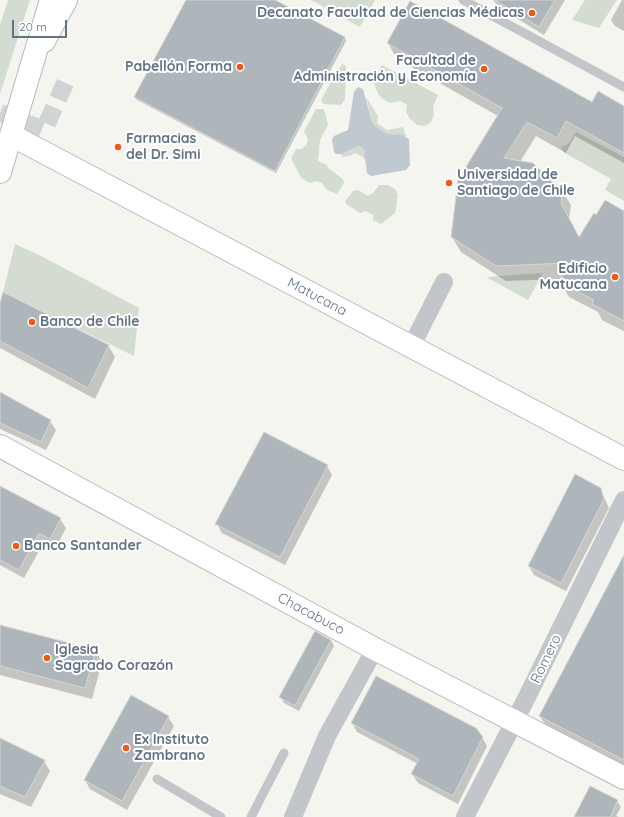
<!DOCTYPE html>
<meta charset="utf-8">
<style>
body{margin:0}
#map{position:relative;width:624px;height:817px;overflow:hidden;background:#f5f5f0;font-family:Quicksand,sans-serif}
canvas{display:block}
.scale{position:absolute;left:12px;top:20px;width:55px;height:18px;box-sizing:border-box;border:2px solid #617284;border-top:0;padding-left:5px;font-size:12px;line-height:14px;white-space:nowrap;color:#617284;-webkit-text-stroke:3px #fff;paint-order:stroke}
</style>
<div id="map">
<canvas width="624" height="817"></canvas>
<div class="scale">20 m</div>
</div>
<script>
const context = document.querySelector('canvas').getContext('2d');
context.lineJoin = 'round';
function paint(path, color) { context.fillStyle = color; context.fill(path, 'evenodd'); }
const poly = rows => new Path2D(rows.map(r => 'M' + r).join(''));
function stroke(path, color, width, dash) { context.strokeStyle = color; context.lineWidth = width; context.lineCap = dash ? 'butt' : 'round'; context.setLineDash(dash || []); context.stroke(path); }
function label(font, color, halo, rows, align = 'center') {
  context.font = font + ' Quicksand,sans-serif'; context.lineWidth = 4; context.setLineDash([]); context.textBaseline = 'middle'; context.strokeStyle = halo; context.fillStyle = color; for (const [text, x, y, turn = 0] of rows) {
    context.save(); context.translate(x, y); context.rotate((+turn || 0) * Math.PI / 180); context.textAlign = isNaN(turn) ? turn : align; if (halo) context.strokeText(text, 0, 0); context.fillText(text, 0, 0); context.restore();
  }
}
const green = poly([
 [8,0,30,0,0,94,0,25],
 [311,0,375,0,360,27],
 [585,0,617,0,599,28,572,20],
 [342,64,346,66,345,99,341,105,324,104,321,101,323,96],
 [382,65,438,95,433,106,434,115,431,122,425,126,417,125,410,119,406,112,407,105,401,101,389,103,380,97,373,82],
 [366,97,378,116,377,123,387,130,403,127,406,136,387,134,375,126,372,122],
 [316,109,324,109,328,125,320,140,318,161,327,165,328,168,343,179,344,183,337,194,327,190,322,183,317,181,310,183,301,178,291,158,296,149,302,149,306,145,308,139,304,131],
 [576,132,624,157,624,201,605,190,611,179,563,152,561,147,568,144],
 [359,146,364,149,366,163,363,157,355,153,350,156,343,157,341,154],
 [379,185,388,185,395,189,398,195,395,213,381,224,373,220,373,215,366,211,360,213,346,204,345,201,353,191,358,190,368,196,373,193],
 [15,244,41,256,139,308,134,356,3,292],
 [543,273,528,300,486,277]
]);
const water = poly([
 [358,87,363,89,372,122,375,126,387,134,403,135,409,139,410,165,406,170,371,176,367,173,364,149,359,146,341,154,336,154,334,152,332,139,334,136,348,130,354,92]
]);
const shadow = poly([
 [187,0,273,0,345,38,346,41,276,173,137,100,135,97],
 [493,0,565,0,544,35,500,8],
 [622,0,624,0,624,31,615,26,611,20],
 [388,43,593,103,624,107,624,163,575,136,566,153,536,136,520,162,562,190,571,205,569,219,579,238,596,216,624,210,624,331,602,320,598,312,569,297,560,282,561,279,506,281,461,252,452,237,498,116,397,59],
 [0,306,108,345,115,357,95,399,0,348],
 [0,394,50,421,56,430,46,450,0,429],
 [327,466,332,475,285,565,222,533,217,524],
 [0,488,60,519,66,528,56,547,44,542,24,578,0,565],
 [600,489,609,508,566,591,534,575,529,566],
 [624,557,624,768,547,728,540,716],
 [0,626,95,650,102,662,92,699,0,675],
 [331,640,334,646,299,711,284,703,281,697],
 [168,717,174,726,127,810,90,789,85,780],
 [352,723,482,737,487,746,458,804,418,783,412,774,418,764,357,732],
 [0,739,44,761,50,771,31,807,0,794],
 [617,801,621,807,616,816,619,817,579,817]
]);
const building = poly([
 [186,0,275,0,345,37,275,171,134,97,186,0],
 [495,0,555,0,539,27,495,0],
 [410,1,592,102,598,91,624,106,624,153,566,121,557,138,527,122,504,158,533,163,550,180,563,189,561,203,579,237,594,213,596,215,605,200,624,211,624,321,592,304,594,300,559,282,568,263,496,266,451,237,458,180,502,108,387,43,410,1],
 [3,292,109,345,88,388,0,341,0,303,3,292],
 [0,392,51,420,41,442,0,423,0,392],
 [264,432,328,465,280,557,215,524,264,432],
 [575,474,601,488,604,499,561,583,528,566,575,474],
 [0,486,61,518,50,539,39,533,19,570,0,560,0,486],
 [624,555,624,760,539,716,624,555],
 [0,625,96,650,85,688,0,666,0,625],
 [315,631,331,640,295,706,279,697,315,631],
 [376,676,476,728,483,737,453,796,411,774,419,759,351,723,376,676],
 [131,695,169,716,122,801,84,780,131,695],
 [0,738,45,760,25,797,0,786,0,738],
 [590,786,618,800,610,817,574,817,590,786]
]);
const streetTunnel = poly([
 [0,113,44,130,67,79]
]);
const lane = poly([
 [463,0,624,87],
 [157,779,221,817],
 [251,817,284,753]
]);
const street = poly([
 [411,347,444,282],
 [293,817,327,736,375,649],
 [465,817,524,703,624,500]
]);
const secondary = poly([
 [44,41,66,0]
]);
const primary = poly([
 [11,135,624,459],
 [0,172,51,0],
 [0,446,375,649,624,778]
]);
const markers = [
 [532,13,4,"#f05915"],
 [240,67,4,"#f05915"],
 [484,69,4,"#f05915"],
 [118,147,4,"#f05915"],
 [449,183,4,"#f05915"],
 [615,277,4,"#f05915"],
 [32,322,4,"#f05915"],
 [16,546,4,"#f05915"],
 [47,658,4,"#f05915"],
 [126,748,4,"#f05915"]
];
const poiNames = [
 ["Decanato Facultad de Ciencias Médicas",524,13,"right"],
 ["Facultad de",476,61,"right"],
 ["Administración y Economía",476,77,"right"],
 ["Pabellón Forma",232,67,"right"],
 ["Farmacias",126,139],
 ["del Dr. Simi",126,155],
 ["Universidad de",457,175],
 ["Santiago de Chile",457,191],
 ["Edificio",607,269,"right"],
 ["Matucana",607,285,"right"],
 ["Banco de Chile",40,322],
 ["Banco Santander",24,546],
 ["Iglesia",55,650],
 ["Sagrado Corazón",55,666],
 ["Ex Instituto",134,740],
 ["Zambrano",134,756]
];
const streetNames = [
 ["Matucana",317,297,28],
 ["Chacabuco",311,614,28],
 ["Romero",546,659,-64]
];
paint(green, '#d4dcd1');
paint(water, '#bfc9cf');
paint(shadow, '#0003');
paint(building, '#aeb5bb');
stroke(building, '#d6d6d3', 1);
stroke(streetTunnel, '#d0d4d5', 18, [18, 9]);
stroke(secondary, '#b6bbc0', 24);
stroke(primary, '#b5b9bd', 24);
stroke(lane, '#c2c5c9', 9);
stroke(street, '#c2c5c9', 18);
stroke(secondary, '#fff', 22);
stroke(primary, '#fff', 22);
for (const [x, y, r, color] of markers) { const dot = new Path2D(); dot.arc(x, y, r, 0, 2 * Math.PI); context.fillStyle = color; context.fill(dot); stroke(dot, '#fff', 1.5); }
label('bold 14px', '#617284', '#fff', poiNames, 'left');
label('14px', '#617284', '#fff', streetNames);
</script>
